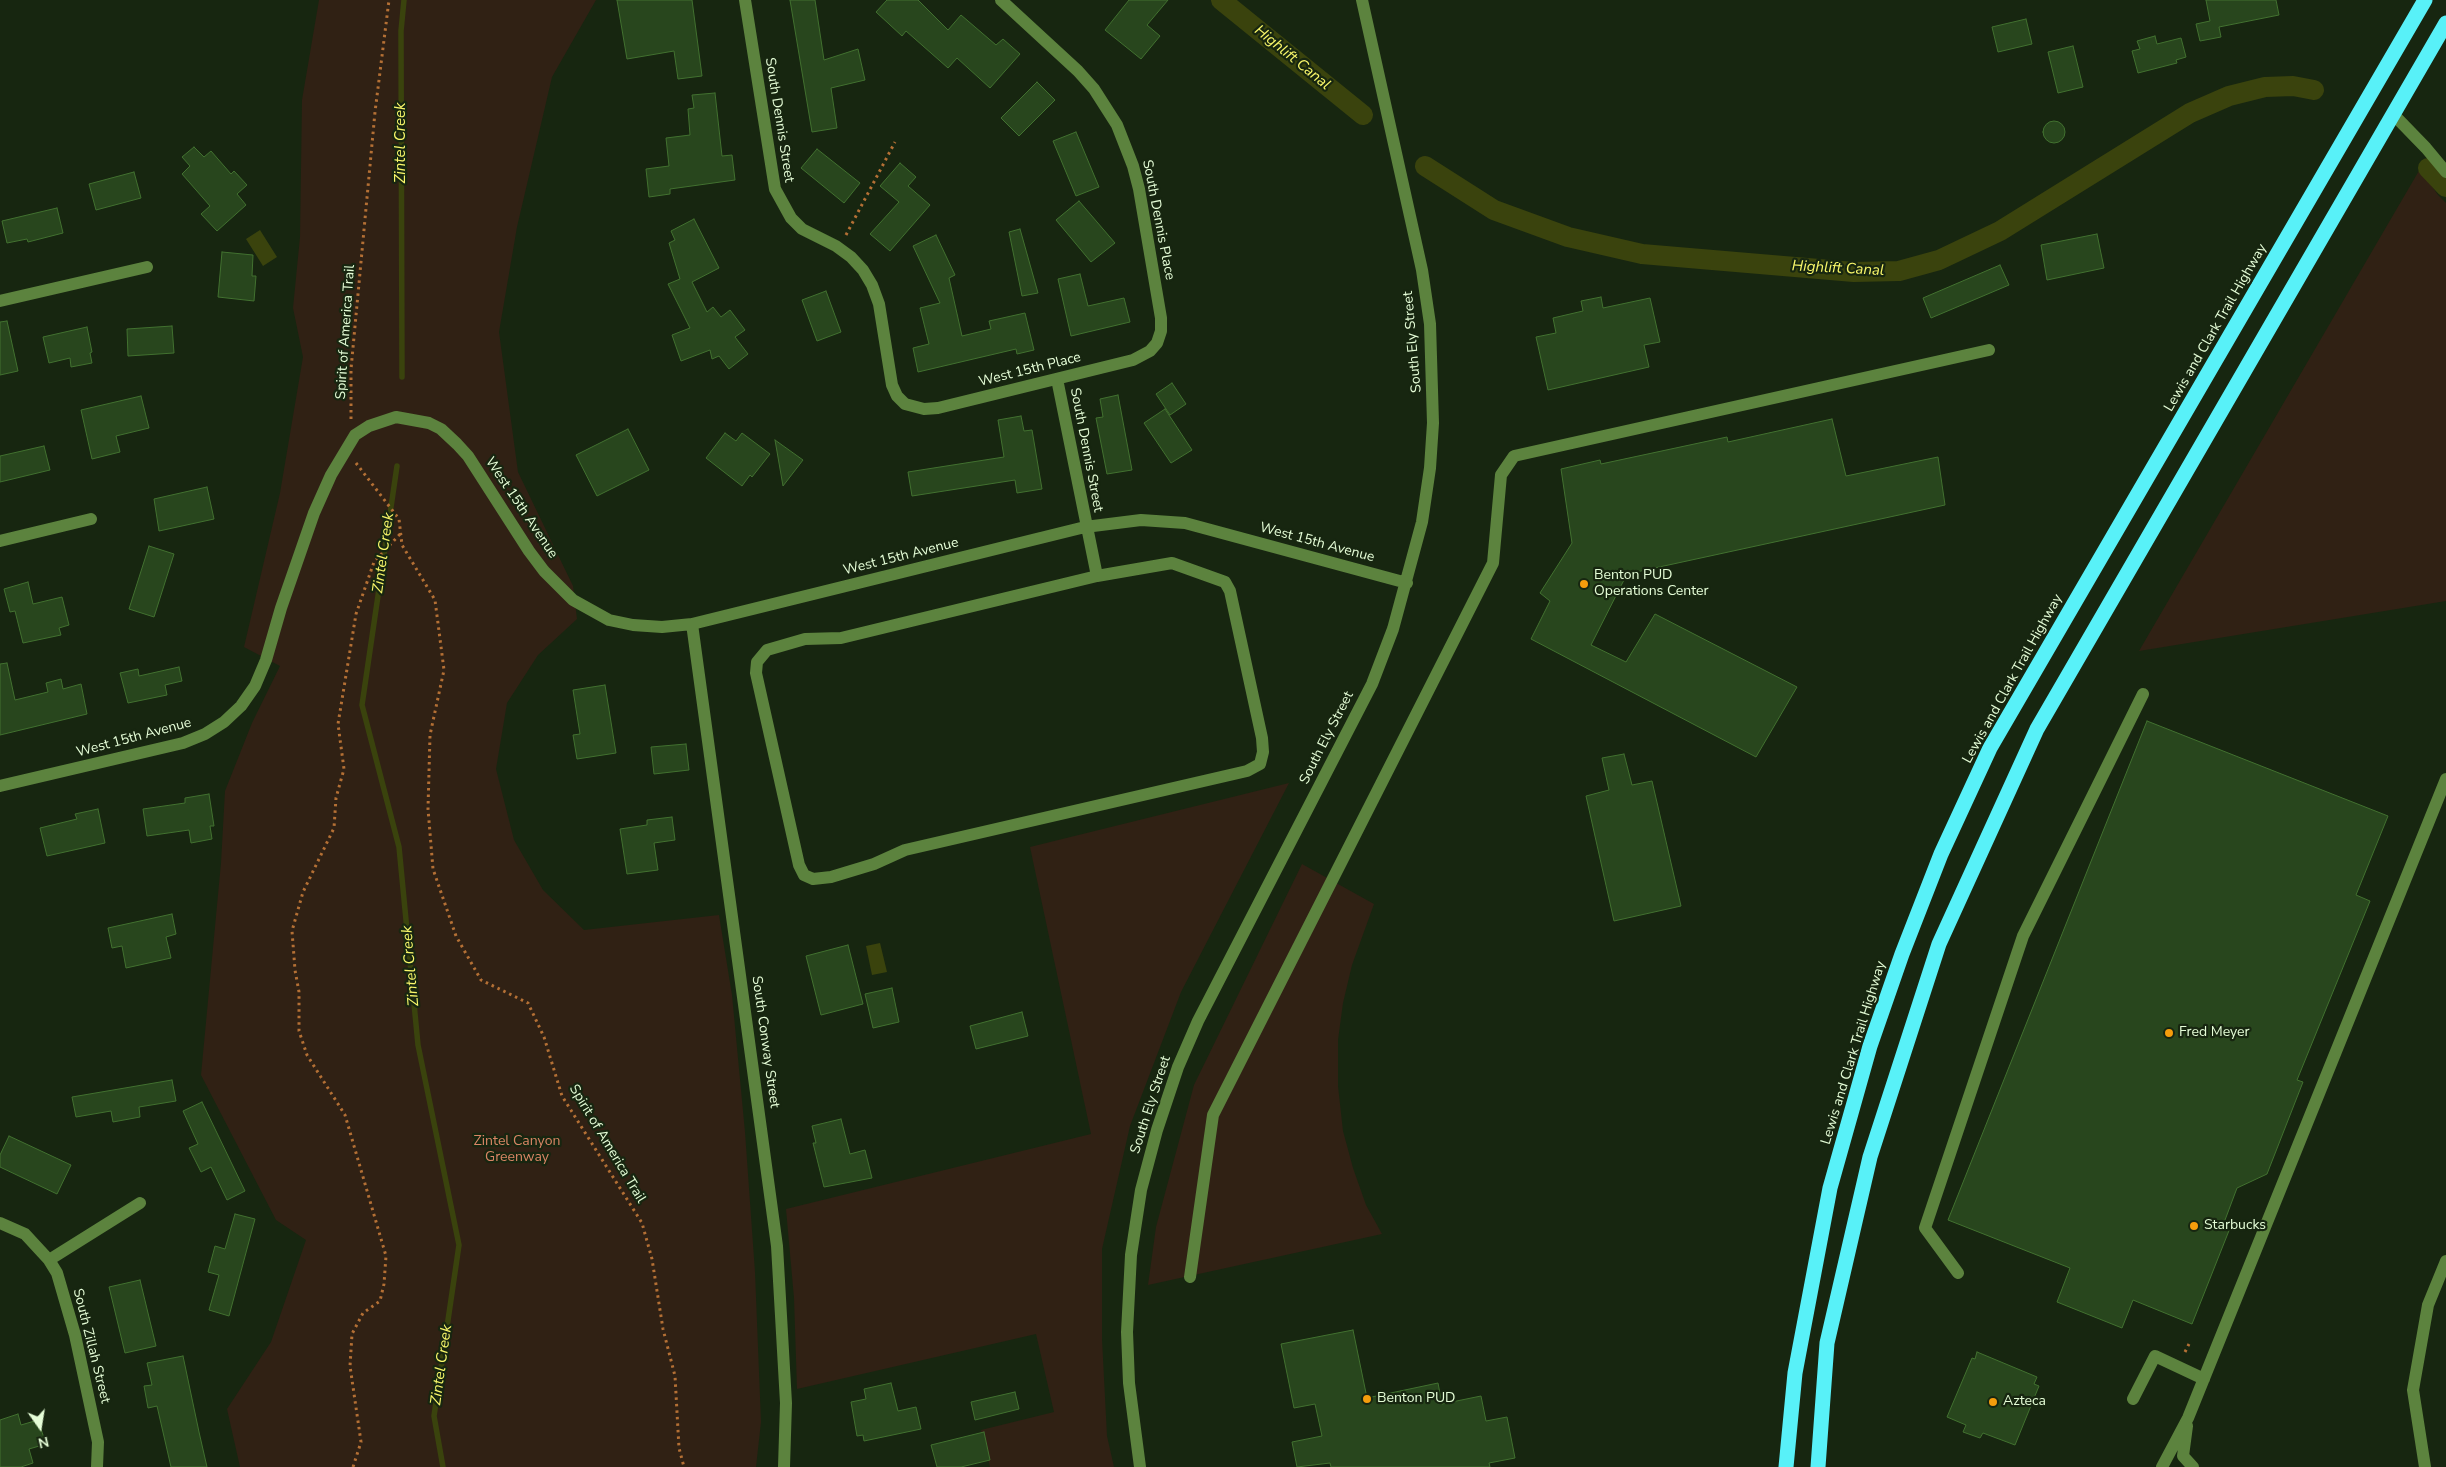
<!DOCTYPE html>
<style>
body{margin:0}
#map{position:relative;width:2446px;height:1467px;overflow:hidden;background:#172610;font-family:"Nunito Sans",sans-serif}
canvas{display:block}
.north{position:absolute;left:15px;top:1402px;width:50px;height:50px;-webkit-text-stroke:4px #172610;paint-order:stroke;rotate:167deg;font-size:14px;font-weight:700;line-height:20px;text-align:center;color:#e5fdd7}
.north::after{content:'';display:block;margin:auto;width:18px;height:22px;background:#e5fdd7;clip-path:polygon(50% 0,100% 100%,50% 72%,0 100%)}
</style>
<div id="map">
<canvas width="2446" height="1467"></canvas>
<div class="north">N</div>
</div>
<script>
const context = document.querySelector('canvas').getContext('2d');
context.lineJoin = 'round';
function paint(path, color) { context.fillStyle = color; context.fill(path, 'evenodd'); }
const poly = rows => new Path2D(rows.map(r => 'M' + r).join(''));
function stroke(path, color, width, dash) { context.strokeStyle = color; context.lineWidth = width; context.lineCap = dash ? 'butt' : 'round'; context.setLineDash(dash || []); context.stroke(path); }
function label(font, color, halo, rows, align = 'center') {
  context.font = font + ' "Nunito Sans",sans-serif'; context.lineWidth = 4.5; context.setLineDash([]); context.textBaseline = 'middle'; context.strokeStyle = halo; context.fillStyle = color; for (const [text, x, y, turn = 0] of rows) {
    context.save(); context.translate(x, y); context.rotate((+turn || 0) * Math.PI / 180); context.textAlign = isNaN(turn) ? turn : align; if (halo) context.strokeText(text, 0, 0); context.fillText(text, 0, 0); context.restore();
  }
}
const green = poly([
 [319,0,596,0,552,77,517,227,499,332,518,472,573,586,577,619,538,655,507,703,496,769,514,840,543,890,584,930,719,915,732,995,745,1132,755,1272,761,1422,756,1467,240,1467,227,1409,271,1342,306,1240,276,1220,201,1075,221,863,225,791,252,723,280,666,244,647,280,493,303,357,293,308,300,237,302,100],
 [2420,169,2438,195,2446,203,2446,601,2139,651],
 [1289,783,1181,992,1130,1126,1102,1249,1102,1339,1107,1436,1114,1467,990,1467,981,1430,1054,1412,1036,1334,797,1389,794,1298,786,1209,1091,1134,1030,847],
 [1302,864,1374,904,1352,965,1343,1003,1338,1040,1338,1086,1343,1131,1353,1168,1366,1205,1382,1234,1148,1285,1156,1227,1194,1085]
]);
const water = poly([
 [260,230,277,257,263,266,246,239],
 [880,943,887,972,872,975,866,946]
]);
const stream = poly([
 [402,377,401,31,404,0],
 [397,466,362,705,399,847,418,1045,459,1245,434,1416,443,1467]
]);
const canal = poly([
 [1221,0,1363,115],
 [1425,166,1494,210,1568,237,1642,254,1854,272,1899,271,1939,260,2000,231,2190,113,2229,96,2265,87,2293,86,2314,90],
 [2428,168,2446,187]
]);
const building = poly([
 [617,0,692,0,702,76,678,79,674,51,627,59,617,0],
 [790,0,815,0,824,60,858,49,865,80,831,88,837,128,812,132,790,0],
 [887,0,918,0,948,30,961,15,996,45,1003,39,1020,54,990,88,957,58,948,68,906,31,902,36,876,12,887,0],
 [1129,0,1168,0,1147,25,1160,36,1141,59,1105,30,1129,0],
 [2206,0,2276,0,2279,15,2219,27,2221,37,2200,41,2196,24,2210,21,2206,0],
 [2026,19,2032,44,1998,52,1992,27,2026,19],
 [2155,36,2157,44,2181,38,2186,57,2176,60,2177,63,2138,73,2132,51,2140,49,2137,41,2155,36],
 [2073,46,2083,87,2058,93,2048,52,2073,46],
 [1037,82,1055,100,1019,136,1001,118,1037,82],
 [715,93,722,156,732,155,735,180,670,189,670,194,649,197,646,169,669,166,666,138,690,135,688,109,694,108,692,95,715,93],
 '2043 132a11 11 0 1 1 22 0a11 11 0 1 1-22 0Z',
 [1076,132,1099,187,1076,196,1053,141,1076,132],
 [194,147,204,157,211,151,231,174,234,171,247,185,237,194,246,205,217,231,201,214,210,206,182,174,190,166,182,157,194,147],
 [817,149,860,183,844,203,801,168,817,149],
 [900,163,916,177,908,186,930,205,890,251,870,234,899,202,880,186,900,163],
 [134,172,141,198,96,210,89,184,134,172],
 [1079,201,1115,243,1091,262,1056,220,1079,201],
 [57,208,63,233,28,242,27,239,7,243,2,221,57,208],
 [694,219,719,268,692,282,707,312,713,307,721,317,730,310,745,330,735,337,748,354,729,369,719,356,712,359,710,350,681,361,672,335,690,328,668,284,680,279,669,243,675,240,671,231,694,219],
 [1020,229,1038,293,1022,296,1009,232,1020,229],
 [2097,234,2104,268,2047,280,2041,245,2097,234],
 [936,235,955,275,949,278,962,336,991,329,989,321,1025,313,1034,350,1017,354,1016,349,918,372,913,348,929,344,920,308,940,303,913,246,936,235],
 [222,252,253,255,252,276,256,276,254,301,218,297,222,252],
 [2000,265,2009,285,1931,318,1923,298,2000,265],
 [1080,274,1088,306,1124,298,1130,322,1071,336,1058,279,1080,274],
 [826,291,841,332,817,341,802,300,826,291],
 [1601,297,1603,308,1650,298,1660,342,1644,345,1649,367,1548,390,1536,337,1556,333,1553,318,1583,311,1581,301,1601,297],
 [7,321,18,371,0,375,0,322,7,321],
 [172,326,174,353,128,356,127,329,172,326],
 [87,327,92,352,90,353,92,363,71,367,70,358,49,363,43,337,87,327],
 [1172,383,1186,404,1170,415,1156,394,1172,383],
 [1118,395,1132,470,1107,474,1096,418,1103,417,1100,399,1118,395],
 [141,396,149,428,116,436,120,452,92,459,81,410,141,396],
 [1165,409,1192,450,1171,463,1144,423,1165,409],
 [1021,416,1024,431,1032,430,1042,489,1017,493,1015,480,912,496,908,472,1004,457,998,420,1021,416],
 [1832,419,1846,476,1938,457,1945,505,1627,574,1591,645,1626,662,1655,614,1797,687,1756,757,1531,639,1550,601,1540,593,1572,543,1561,469,1600,460,1601,464,1727,437,1728,442,1832,419],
 [628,429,649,470,597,496,576,455,628,429],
 [725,433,736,441,742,433,770,454,752,477,750,475,742,486,706,458,725,433],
 [775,440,803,460,783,486,775,440],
 [44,446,50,470,0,482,0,456,44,446],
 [207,487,214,519,159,531,154,499,207,487],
 [149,546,174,554,154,617,129,609,149,546],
 [28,582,33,604,62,597,69,625,59,628,61,635,23,643,15,611,10,612,4,589,28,582],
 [7,663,15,700,48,692,46,683,61,679,63,689,81,684,87,714,0,735,0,664,7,663],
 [179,667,182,681,165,685,167,695,128,703,120,673,138,669,139,676,179,667],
 [605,685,616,753,577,759,573,735,580,734,573,690,605,685],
 [2147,721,2388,816,2356,895,2370,901,2297,1080,2303,1082,2267,1174,2237,1188,2225,1220,2232,1223,2192,1324,2133,1300,2122,1328,2057,1302,2070,1268,1948,1220,2147,721],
 [686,744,689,770,654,774,651,747,686,744],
 [1624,754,1632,785,1652,781,1681,906,1614,921,1586,796,1609,790,1602,758,1624,754],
 [209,794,214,826,210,826,212,839,191,843,189,830,147,836,143,809,185,803,185,798,209,794],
 [98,809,105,843,47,856,40,828,77,819,75,814,98,809],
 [672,817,675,840,654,843,658,870,627,874,620,829,647,825,647,820,672,817],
 [172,914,176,934,166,937,171,958,126,968,122,946,112,948,108,928,172,914],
 [848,945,863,1004,821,1015,806,956,848,945],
 [892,988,899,1022,873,1028,865,994,892,988],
 [1022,1012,1028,1036,976,1049,970,1026,1022,1012],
 [172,1080,176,1101,139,1107,140,1117,113,1122,111,1111,76,1117,72,1097,172,1080],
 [202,1102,245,1191,227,1200,211,1167,201,1172,189,1148,198,1144,183,1111,202,1102],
 [841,1119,850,1154,865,1150,872,1178,824,1187,813,1143,816,1143,812,1126,841,1119],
 [9,1136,71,1165,57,1194,0,1167,0,1155,9,1136],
 [235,1214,255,1219,229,1316,209,1310,219,1275,208,1272,215,1246,225,1249,235,1214],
 [140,1280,156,1346,125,1353,109,1287,140,1280],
 [1353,1330,1367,1398,1438,1383,1442,1404,1481,1396,1486,1421,1507,1417,1515,1458,1489,1463,1490,1467,1331,1467,1330,1463,1297,1467,1292,1442,1322,1436,1315,1404,1294,1408,1281,1344,1353,1330],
 [1977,1352,2037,1377,2034,1384,2039,1386,2015,1445,1983,1433,1980,1438,1963,1432,1966,1425,1947,1417,1972,1358,1975,1359,1977,1352],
 [183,1356,199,1432,207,1467,171,1467,157,1406,148,1408,144,1386,152,1385,147,1363,183,1356],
 [891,1383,898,1411,916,1407,921,1429,864,1441,863,1435,857,1436,851,1402,866,1399,864,1389,891,1383],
 [1015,1392,1019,1409,975,1420,971,1402,1015,1392],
 [18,1414,21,1425,38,1420,46,1444,29,1449,33,1463,21,1467,0,1467,0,1420,18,1414],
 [984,1432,990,1460,961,1467,937,1467,931,1445,984,1432]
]);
const path = poly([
 [846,235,895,142],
 [351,419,351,369,375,112,389,0],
 [356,463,399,519,402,545,435,600,444,670,430,735,428,809,433,869,456,936,481,980,528,1003,544,1037,562,1096,642,1223,652,1259,663,1329,675,1376,679,1448,684,1467],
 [2185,1352,2189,1344],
 [353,1467,361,1442,350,1366,352,1334,363,1313,380,1301,384,1284,386,1256,345,1115,307,1055,299,1031,299,992,295,970,292,931,303,892,334,828,336,798,344,769,338,724,356,614,374,562,401,533]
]);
const minor = poly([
 [745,0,775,189,791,218,802,229,836,246,851,257,863,270,872,285,879,304,892,385,897,396,905,404,924,409,938,408,1133,360,1150,351,1157,343,1161,331,1161,318,1139,189,1133,166,1117,125,1094,89,1078,71,1001,0],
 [2393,114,2426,148,2446,172],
 [0,301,147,267],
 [1057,379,1097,576],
 [0,541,91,519],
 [1172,563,1225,582,1230,591,1262,738,1263,752,1260,764,1247,771,905,850,874,864,831,877,813,879,804,875,799,865,756,673,757,662,767,650,805,639,841,638,1097,576,1172,563],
 [692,624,777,1246,786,1403,784,1467],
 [0,786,183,743,205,734,224,722,241,706,255,686,266,660,281,608,314,513,331,475,355,435,369,426,396,417,429,423,441,429,457,444,468,456,529,551,544,571,573,600,609,620,633,625,662,627,692,624,1085,527,1141,520,1185,523,1407,583],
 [0,1223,25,1234,49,1260,57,1273,75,1335,98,1442,97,1467],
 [49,1260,140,1203],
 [1958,1273,1925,1228,2023,936,2143,694],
 [1190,1277,1213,1115,1493,563,1501,475,1514,456,1989,350],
 [2133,1399,2155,1356,2204,1379],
 [2187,1426,2183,1456,2193,1467],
 [1140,1467,1129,1383,1127,1332,1131,1255,1141,1190,1157,1130,1178,1067,1198,1021,1372,684,1393,629,1422,522,1430,468,1433,423,1430,324,1422,270,1362,0],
 [2162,1467,2188,1418,2446,779],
 [2425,1467,2413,1390,2428,1305,2446,1261]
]);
const highway = poly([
 [1786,1467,1795,1373,1830,1188,1870,1046,1902,954,1941,854,1990,748,2425,0],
 [1818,1467,1827,1343,1870,1157,1939,944,2037,729,2446,23]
]);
const markers = [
 [1584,584,5,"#f59d0c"],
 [2169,1033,5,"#f59d0c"],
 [2194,1226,5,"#f59d0c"],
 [1367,1399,5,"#f59d0c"],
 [1993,1402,5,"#f59d0c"]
];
const streetNames = [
 ["South Dennis Street",779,120,81],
 ["South Dennis Place",1158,220,79],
 ["Lewis and Clark Trail Highway",2216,328,-60],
 ["Spirit of America Trail",346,332,-86],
 ["South Ely Street",1413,342,-95],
 ["West 15th Place",1030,370,-14],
 ["South Dennis Street",1086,450,79],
 ["West 15th Avenue",521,508,56],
 ["West 15th Avenue",1317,543,15],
 ["West 15th Avenue",901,557,-14],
 ["Lewis and Clark Trail Highway",2013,679,-61],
 ["West 15th Avenue",134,738,-15],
 ["South Ely Street",1327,738,-63],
 ["South Conway Street",765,1042,82],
 ["Lewis and Clark Trail Highway",1854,1053,-73],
 ["South Ely Street",1151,1105,-72],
 ["Spirit of America Trail",607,1144,59],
 ["South Zillah Street",91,1346,76]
];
const poiNames = [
 ["Benton PUD",1594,576],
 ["Operations Center",1594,592],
 ["Fred Meyer",2179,1033],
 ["Starbucks",2204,1226],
 ["Benton PUD",1377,1399],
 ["Azteca",2003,1402]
];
const parkNames = [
 ["Zintel Canyon",517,1142],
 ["Greenway",517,1158]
];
const waterNames = [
 ["Highlift Canal",1292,58,39],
 ["Zintel Creek",401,143,-90],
 ["Highlift Canal",1838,269,3],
 ["Zintel Creek",384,553,-82],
 ["Zintel Creek",411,966,-95],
 ["Zintel Creek",442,1365,-82]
];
paint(green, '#302114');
paint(water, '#3a430d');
stroke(stream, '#3a430d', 5.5);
stroke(canal, '#3a430d', 20);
paint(building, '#28461d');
stroke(building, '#427130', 1);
stroke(path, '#b47035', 3, [2.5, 4]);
stroke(minor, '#5c833e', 12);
stroke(highway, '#58f1f8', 15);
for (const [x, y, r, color] of markers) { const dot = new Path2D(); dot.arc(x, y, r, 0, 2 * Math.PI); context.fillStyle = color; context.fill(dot); stroke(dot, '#172610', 2); }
label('14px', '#e5fdd7', '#172610', streetNames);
label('14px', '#e5fdd7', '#172610', poiNames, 'left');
label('14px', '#db8666', '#172610', parkNames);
label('italic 15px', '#f9f76a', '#172610', waterNames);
</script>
